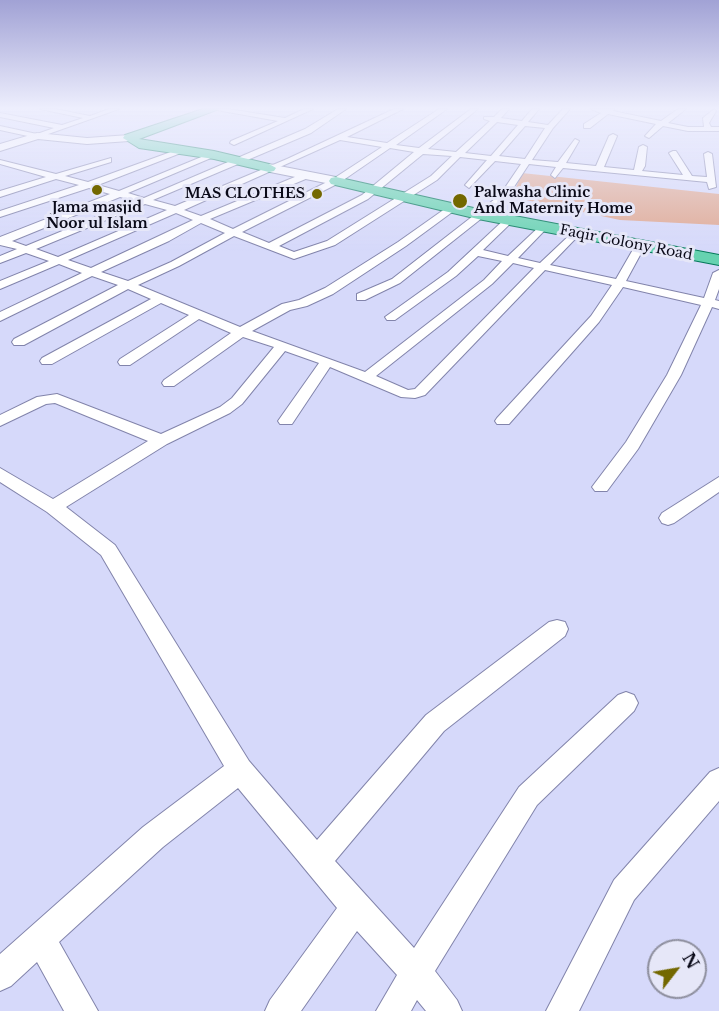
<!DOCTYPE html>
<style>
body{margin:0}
#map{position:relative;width:719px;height:1011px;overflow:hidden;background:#d6d9fa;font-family:"Libre Baskerville",serif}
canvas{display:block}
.north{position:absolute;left:647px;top:939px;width:60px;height:60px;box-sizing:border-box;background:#e6e7f8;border:2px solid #8e8f9e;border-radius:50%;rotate:59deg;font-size:16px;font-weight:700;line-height:24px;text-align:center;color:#0a0a18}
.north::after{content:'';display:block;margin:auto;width:21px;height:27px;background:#736800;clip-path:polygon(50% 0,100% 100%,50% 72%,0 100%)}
</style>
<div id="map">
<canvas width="719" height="1011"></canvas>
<div class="north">N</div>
</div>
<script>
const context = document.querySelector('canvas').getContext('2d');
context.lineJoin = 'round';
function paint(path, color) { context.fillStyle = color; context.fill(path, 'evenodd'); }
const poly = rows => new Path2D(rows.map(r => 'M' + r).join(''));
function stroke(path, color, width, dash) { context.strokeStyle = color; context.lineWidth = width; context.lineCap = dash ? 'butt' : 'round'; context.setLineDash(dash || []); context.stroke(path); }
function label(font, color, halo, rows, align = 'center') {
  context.font = font + ' "Libre Baskerville",serif'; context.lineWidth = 6; context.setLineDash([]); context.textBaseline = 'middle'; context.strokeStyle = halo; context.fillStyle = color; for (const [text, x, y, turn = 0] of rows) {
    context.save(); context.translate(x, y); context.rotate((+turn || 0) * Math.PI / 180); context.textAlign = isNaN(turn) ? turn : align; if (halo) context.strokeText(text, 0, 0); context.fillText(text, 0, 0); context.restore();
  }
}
const green = poly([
 [522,173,719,194,719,225,620,220,512,197]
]);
const street = poly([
 [40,109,55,109,90,116,109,109,119,109,37,138,0,130,0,126,37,134,54,128,0,117,0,113,62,125,83,118,40,109],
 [211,109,228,109,285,118,304,109,313,109,234,145,230,143,231,141,278,121,211,109],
 [338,109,346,109,311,133,153,200,175,206,287,159,394,109,403,109,347,137,387,143,439,109,447,109,396,145,419,148,471,109,478,109,428,149,456,152,490,121,484,119,484,117,494,117,502,109,509,109,501,118,522,121,532,109,539,109,528,122,548,125,563,109,570,109,553,128,532,160,558,162,575,139,579,141,566,163,596,166,609,136,613,134,617,136,604,167,634,170,639,147,643,145,647,147,645,166,642,171,683,175,669,153,673,151,676,151,692,176,707,177,704,154,708,152,712,154,716,187,709,189,707,182,563,168,555,178,551,175,556,167,529,164,506,199,400,283,365,300,357,300,357,294,392,279,500,195,521,164,495,161,469,188,465,185,487,160,460,157,437,180,335,245,294,259,234,236,179,266,138,285,240,327,282,304,299,300,325,288,398,242,449,206,455,206,455,210,406,246,333,294,307,306,290,310,252,331,365,372,484,280,502,261,478,256,456,276,395,320,387,320,385,317,448,272,506,218,514,220,483,250,508,256,542,224,547,227,546,229,518,258,540,263,575,230,579,231,579,235,550,265,616,279,635,246,640,243,645,246,626,281,704,298,713,273,719,270,719,289,715,300,719,301,719,309,712,307,681,375,638,449,607,491,595,491,592,487,595,483,626,442,667,375,701,305,623,287,599,322,509,424,497,424,495,421,497,418,591,316,612,285,545,270,425,395,415,398,401,397,330,367,292,424,280,424,278,421,319,363,285,351,242,404,230,413,167,444,66,507,115,545,249,761,317,840,426,715,549,622,557,620,565,622,568,629,565,636,444,731,335,861,414,948,519,787,618,695,626,692,634,695,638,703,634,711,537,805,435,971,457,1000,462,1011,426,1011,417,1000,411,1011,376,1011,397,975,357,931,301,1011,265,1011,270,1000,337,908,238,788,163,847,59,942,98,1011,64,1011,37,962,11,986,0,991,0,954,143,827,224,766,101,555,47,512,0,482,0,468,53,499,148,441,55,403,46,404,0,426,0,415,37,397,57,394,161,434,220,407,232,398,274,347,243,337,174,386,164,386,162,383,164,380,231,333,199,319,130,365,120,365,118,362,120,359,189,315,161,303,52,364,42,364,40,361,42,358,151,299,128,289,24,345,14,345,12,342,14,339,118,285,92,276,0,321,0,312,82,273,59,264,0,289,0,281,49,261,26,253,0,263,0,256,17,249,0,245,0,237,110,194,89,188,0,217,0,211,79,185,56,179,0,197,0,191,46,177,0,164,0,160,56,174,111,158,111,162,65,176,88,182,179,149,186,151,98,185,119,191,211,153,218,155,128,193,144,198,305,129,338,109],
 [497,122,518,125,491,156,465,153,497,122],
 [525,126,545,128,525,159,499,156,525,126],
 [340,140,382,147,333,179,233,229,210,219,308,178,308,174,302,174,201,216,184,210,340,140],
 [390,148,414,152,362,195,269,243,242,232,339,183,390,148],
 [423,154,452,156,431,176,327,241,294,252,279,246,368,199,423,154],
 [120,197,135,201,26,246,12,241,120,197],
 [145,204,167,210,58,257,36,249,145,204],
 [176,213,193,220,91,268,68,260,176,213],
 [201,223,225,233,171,262,128,281,101,272,169,241,201,223],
 [513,263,534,268,415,389,408,390,376,376,492,284,513,263],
 [591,109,614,109,613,111,661,121,678,109,686,109,668,123,688,127,704,127,703,118,714,109,716,111,709,123,711,127,719,127,719,131,688,131,663,126,649,138,645,136,656,124,608,114,590,128,584,128,584,124,601,113,591,109],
 [719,477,719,492,674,523,668,525,662,523,659,518,662,513,719,477],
 [719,768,719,801,634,900,579,1011,546,1011,614,880,710,772,719,768]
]);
const secondary = poly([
 [37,133,87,138,129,135,135,138,129,141,87,144,38,139,0,151,0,144,37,133],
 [269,164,336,177,343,181,336,185,265,171,263,168,269,164]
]);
const primary = poly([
 [203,109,219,109,139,139,214,151,269,164,276,168,274,171,269,172,214,159,139,148,123,138,125,135,203,109],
 [336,177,478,209,719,255,719,265,478,219,331,184,329,181,331,178,336,177]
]);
const markers = [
 [97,190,6,"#736800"],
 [317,194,6,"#736800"],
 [460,201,8,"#736800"]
];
const farPoinames = [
 ["Palwasha Clinic",474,193],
 ["And Maternity Home",474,209],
 ["MAS CLOTHES",305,194,"right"],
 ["Jama masjid",97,208,"center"],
 ["Noor ul Islam",97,224,"center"]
];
const farStreetnames = [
 ["Faqir Colony Road",626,243,11]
];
paint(green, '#dfa994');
stroke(street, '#8284ab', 2);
stroke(secondary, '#8284ab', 2);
stroke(primary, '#047859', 2);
paint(street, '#fff');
paint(secondary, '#fff');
paint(primary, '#66d2b0');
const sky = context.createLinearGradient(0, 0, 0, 251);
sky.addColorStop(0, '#a1a2d5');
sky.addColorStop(0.43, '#edeefd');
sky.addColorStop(1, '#edeefd00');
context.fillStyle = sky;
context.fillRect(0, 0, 719, 251);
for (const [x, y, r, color] of markers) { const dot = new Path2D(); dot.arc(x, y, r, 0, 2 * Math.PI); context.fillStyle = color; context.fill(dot); stroke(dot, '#e6e7f8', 2); }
label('bold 14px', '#0a0a18', '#e6e7f8', farPoinames, 'left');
label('14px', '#0a0a18', '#e6e7f8', farStreetnames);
</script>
